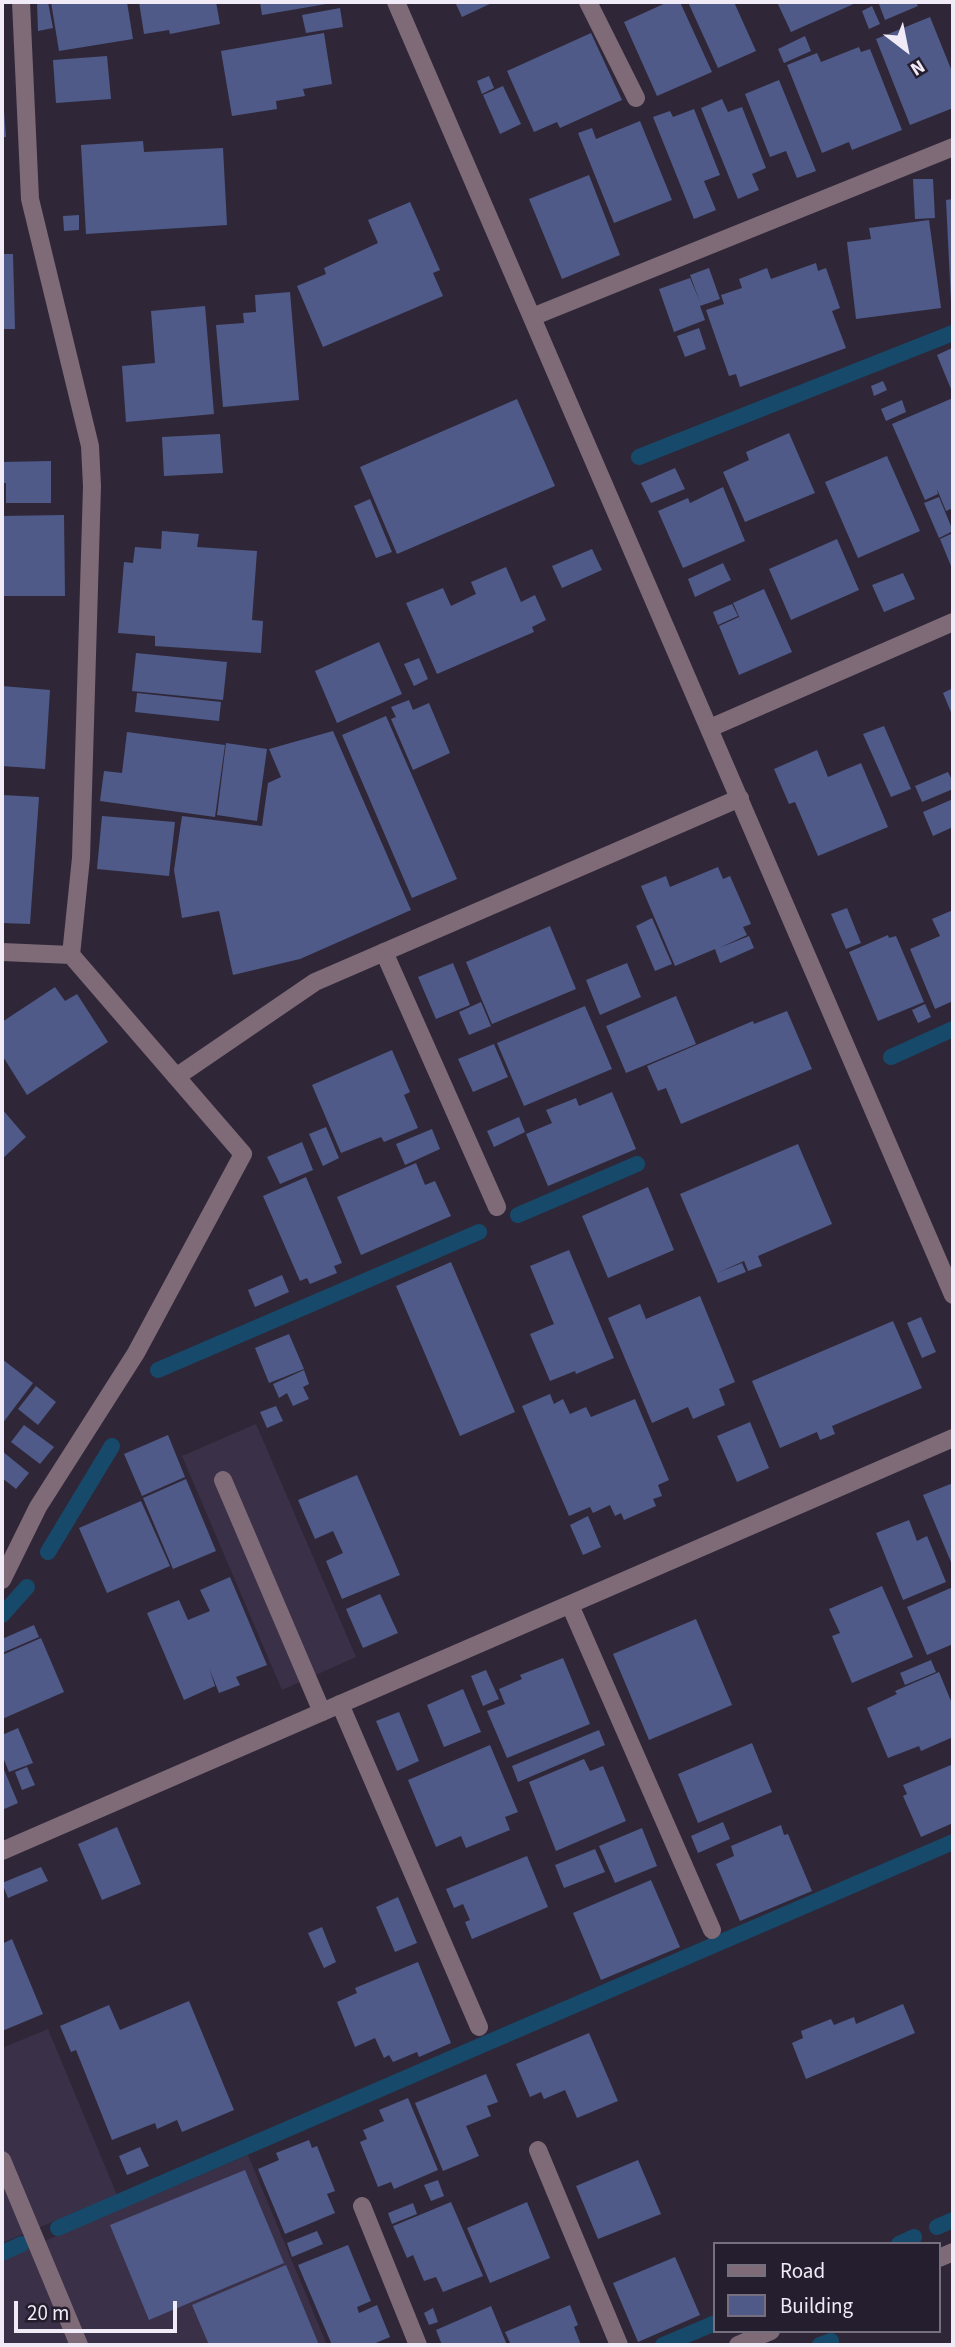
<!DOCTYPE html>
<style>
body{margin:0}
#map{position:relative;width:955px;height:2347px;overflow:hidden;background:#2f2738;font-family:"Source Sans 3",sans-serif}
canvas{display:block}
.frame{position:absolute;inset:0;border:4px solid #f0ebf6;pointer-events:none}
.legend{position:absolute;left:713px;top:2242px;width:228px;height:91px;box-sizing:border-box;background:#251e2e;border:2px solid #76707e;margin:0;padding:9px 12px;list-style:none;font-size:21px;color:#f0ebf6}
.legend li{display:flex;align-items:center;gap:14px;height:35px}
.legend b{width:35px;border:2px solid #76707e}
.north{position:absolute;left:871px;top:14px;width:70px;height:70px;-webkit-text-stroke:5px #251e2e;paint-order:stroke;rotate:148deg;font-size:19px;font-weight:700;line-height:28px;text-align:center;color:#f0ebf6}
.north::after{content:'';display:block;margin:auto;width:24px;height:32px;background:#f0ebf6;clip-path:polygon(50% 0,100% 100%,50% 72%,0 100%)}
.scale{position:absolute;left:14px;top:2301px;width:163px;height:32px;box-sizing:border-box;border:4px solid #f0ebf6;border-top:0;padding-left:9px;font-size:21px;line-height:24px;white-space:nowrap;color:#f0ebf6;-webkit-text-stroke:5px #251e2e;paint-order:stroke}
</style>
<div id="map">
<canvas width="955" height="2347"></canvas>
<div class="frame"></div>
<ul class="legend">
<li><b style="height:9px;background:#7f6a78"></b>Road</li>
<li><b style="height:19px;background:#4f5a88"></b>Building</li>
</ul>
<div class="north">N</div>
<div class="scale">20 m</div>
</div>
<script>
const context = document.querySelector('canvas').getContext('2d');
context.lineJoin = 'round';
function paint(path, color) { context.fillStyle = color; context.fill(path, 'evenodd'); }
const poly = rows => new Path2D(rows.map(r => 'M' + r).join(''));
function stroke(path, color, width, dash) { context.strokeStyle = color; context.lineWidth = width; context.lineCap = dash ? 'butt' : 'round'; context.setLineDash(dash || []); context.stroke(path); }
const built = poly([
 [256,1424,356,1657,282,1690,182,1456],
 [48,2029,117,2195,2,2243,2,2048],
 [248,2155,327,2345,2,2345,2,2259]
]);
const stream = poly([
 [639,457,953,333],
 [891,1057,953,1029],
 [518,1215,637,1164],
 [158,1370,479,1232],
 [48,1552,112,1446],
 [2,1615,27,1587],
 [937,2227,953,2220],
 [58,2228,953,1842],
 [899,2244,914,2237],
 [2,2253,22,2244],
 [663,2345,715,2323],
 [820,2345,831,2341]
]);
const building = poly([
 [37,2,48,2,53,28,38,31],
 [51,2,127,2,133,39,59,51],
 [139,2,216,2,220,24,170,34,169,30,144,34],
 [260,2,332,2,332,3,262,15],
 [455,2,494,2,462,17],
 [668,2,680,2,712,72,657,96,624,22],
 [688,2,734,2,756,51,718,68],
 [777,2,858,2,791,32],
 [885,2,916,2,918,6,885,20,879,4],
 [872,6,880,24,869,29,862,11],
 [340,8,343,27,306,33,302,15],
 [930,17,953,74,953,108,910,125,876,39],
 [324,33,332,84,303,89,305,96,276,101,277,109,232,116,221,51],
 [591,33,622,100,560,128,557,122,534,132,507,71],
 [805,36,811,51,784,63,778,49],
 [859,47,861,52,870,49,902,130,852,150,849,142,822,153,787,65,817,53,821,62],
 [107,56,111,99,56,103,53,60],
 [489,76,494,88,482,94,477,81],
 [779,80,816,171,797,178,786,151,770,157,745,94],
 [503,86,521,124,500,134,483,95],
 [722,99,728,112,742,107,766,168,752,174,759,190,738,199,701,108],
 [694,109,720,175,704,181,716,210,694,219,653,117,670,111,673,117],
 [2,111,4,111,6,137,2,137],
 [640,121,672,200,614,223,578,133,592,128,596,139],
 [143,141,144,152,223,148,227,225,86,234,81,145],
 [589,175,620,255,562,279,529,199],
 [913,179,933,179,935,218,915,219],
 [953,199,953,302,951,302,946,200],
 [410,202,440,270,433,273,443,296,323,347,297,286,326,274,324,268,378,243,368,220],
 [79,215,79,230,64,231,63,216],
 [929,220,941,308,856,319,847,242,871,239,869,228],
 [2,254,13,254,15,329,2,329],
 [816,263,818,271,826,268,840,308,832,311,846,348,740,387,736,374,729,376,706,310,724,304,721,295,742,288,739,279,767,268,771,279],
 [709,268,720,299,700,306,705,320,674,332,659,289,690,278,700,302,690,275],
 [290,292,299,400,223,407,216,325,244,323,243,313,256,312,255,295],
 [205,306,214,414,126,422,122,366,155,363,151,311],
 [699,328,706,349,685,357,677,336],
 [952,348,953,350,953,394,937,355],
 [883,381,887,390,874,396,871,386],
 [953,398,953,508,946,511,937,489,938,494,925,500,892,424],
 [517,399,555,486,397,554,360,467],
 [902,400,906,412,886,421,881,409],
 [789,433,815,493,745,522,723,472,749,460,746,452],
 [220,434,223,473,164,476,162,437],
 [887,456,920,531,858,558,825,482],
 [51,461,51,503,6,503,6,483,2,483,2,462],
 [675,468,685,489,651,503,641,483],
 [723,487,745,541,683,568,658,511,688,498,690,503],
 [939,497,953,531,939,538,924,503],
 [370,499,392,552,376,558,354,506],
 [64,515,65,596,2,596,2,516],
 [162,531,199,534,197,547,257,551,252,620,263,621,261,653,155,646,155,636,118,633,124,562,133,563,135,547,161,549],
 [953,533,953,571,940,539],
 [837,539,859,590,791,620,769,569],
 [592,549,602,570,562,588,552,566],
 [723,563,731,580,695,597,688,579],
 [506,567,521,602,535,595,546,620,532,627,534,632,437,674,406,603,443,588,451,606,476,594,471,582],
 [903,573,915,599,884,612,872,585],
 [764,589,792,652,739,675,719,626,739,617,741,621,733,603],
 [732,604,738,616,718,625,713,612],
 [379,642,402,694,337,723,315,671],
 [136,653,227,662,223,700,132,691],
 [419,658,428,679,414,686,404,664],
 [2,686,50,690,45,769,2,766],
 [953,688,953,717,943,693],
 [137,693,221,702,219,721,135,712],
 [409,700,413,710,429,703,450,753,413,770,391,719,396,717,391,707],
 [386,716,457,879,412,898,342,735],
 [884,726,911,789,891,797,863,734],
 [333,731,411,910,300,959,233,975,219,911,182,918,174,870,182,816,262,826,268,783,281,777,269,749],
 [127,732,225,745,215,817,100,801,104,771,122,773],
 [226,743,267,749,257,821,217,815],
 [817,750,828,777,861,763,888,827,818,856,795,802,789,804,774,769],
 [948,772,953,782,953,789,922,802,915,786],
 [2,795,39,797,30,924,2,923],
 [953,799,953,827,933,836,923,812],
 [102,816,175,822,169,876,97,869],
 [718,867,723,879,730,876,751,924,743,927,747,935,719,948,749,936,754,948,720,963,715,949,675,966,641,886,666,876,670,887],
 [847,908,861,943,846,949,831,914],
 [953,910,953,1001,935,1009,910,949,940,936,932,919],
 [652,918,672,964,655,971,636,926],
 [550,926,576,989,492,1024,466,962],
 [888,935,889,938,896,936,924,1002,878,1021,849,952],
 [453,963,470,1005,436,1019,418,977],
 [627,963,641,997,600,1015,586,980],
 [55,987,65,1001,77,994,108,1042,27,1095,2,1055,2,1022],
 [676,996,696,1044,626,1073,606,1026],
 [481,1002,491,1026,469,1035,459,1012],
 [925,1004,931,1017,918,1023,912,1010],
 [585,1006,612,1069,524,1106,497,1043],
 [787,1011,812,1069,681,1124,666,1088,658,1091,647,1066,753,1021,754,1024],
 [494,1044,508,1077,473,1092,458,1059],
 [392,1050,410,1092,404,1095,418,1128,384,1142,381,1137,341,1153,312,1085],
 [612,1092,636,1149,548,1186,526,1134,552,1123,546,1110,576,1098,579,1106],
 [2,1109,26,1137,2,1159],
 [519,1117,525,1132,494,1147,487,1131],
 [326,1127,339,1158,323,1166,309,1134],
 [432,1129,440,1149,405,1165,396,1144],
 [302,1142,313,1170,280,1184,267,1157],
 [798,1144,832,1224,758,1256,762,1266,748,1271,744,1261,717,1273,742,1263,746,1272,718,1283,680,1194],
 [416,1163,425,1185,435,1181,451,1216,361,1255,337,1197],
 [306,1177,342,1263,334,1266,337,1273,310,1284,307,1278,300,1281,263,1196],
 [648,1187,674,1250,608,1278,582,1216],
 [569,1250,614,1358,576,1374,575,1371,550,1381,530,1334,554,1324,530,1266],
 [451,1262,515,1412,460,1436,396,1286],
 [282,1275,289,1292,255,1307,248,1290],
 [700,1296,735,1382,719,1389,725,1405,693,1419,688,1407,652,1423,608,1318,640,1304,646,1319],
 [921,1317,936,1352,922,1358,907,1323],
 [893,1321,922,1388,832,1426,835,1434,820,1440,817,1432,780,1448,752,1381],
 [289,1334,304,1369,269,1383,255,1348],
 [2,1359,33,1383,2,1424],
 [304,1370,309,1384,303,1387,309,1399,293,1406,287,1393,279,1398,273,1384],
 [36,1386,56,1402,38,1425,18,1409],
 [550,1394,554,1404,563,1399,570,1414,586,1407,591,1417,635,1399,669,1480,658,1485,662,1496,653,1499,656,1506,624,1520,621,1513,615,1516,610,1505,593,1513,590,1507,569,1516,522,1406],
 [276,1406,283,1421,267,1428,260,1412],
 [750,1422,769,1468,737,1482,717,1436],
 [24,1425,54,1447,40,1464,11,1442],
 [168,1435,185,1477,142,1496,124,1454],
 [2,1451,29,1473,16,1489,2,1478],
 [357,1475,400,1575,342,1599,326,1561,343,1553,333,1531,315,1539,298,1500],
 [186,1479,216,1551,173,1569,143,1498],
 [953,1483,953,1567,923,1495],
 [141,1501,170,1566,107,1593,79,1528],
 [588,1516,601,1547,583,1555,570,1525],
 [909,1520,917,1541,927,1536,946,1582,903,1600,876,1533],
 [230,1577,267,1665,236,1677,240,1685,219,1693,209,1668,215,1686,184,1700,147,1613,179,1600,188,1620,210,1611,200,1590],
 [882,1586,913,1657,852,1683,832,1636,840,1633,829,1609],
 [953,1587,953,1644,927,1655,907,1607],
 [380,1594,398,1633,363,1648,346,1609],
 [696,1619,732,1705,649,1740,613,1654],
 [34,1625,39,1637,2,1653,2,1639],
 [41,1638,64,1692,2,1719,2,1655],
 [563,1658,590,1724,507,1758,487,1711,505,1704,499,1689,522,1679,520,1675],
 [931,1660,936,1672,905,1685,900,1673],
 [486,1670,499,1699,483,1706,471,1676],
 [939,1672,953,1706,953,1737,921,1751,919,1746,888,1758,867,1708,897,1694,895,1691],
 [463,1689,481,1732,444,1747,427,1705],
 [399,1712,419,1761,397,1771,376,1721],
 [18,1728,33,1763,9,1772,2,1755,2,1735],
 [599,1730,605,1745,518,1782,512,1766],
 [752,1743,772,1792,698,1823,678,1774],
 [490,1745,518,1812,505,1817,510,1830,466,1848,461,1836,436,1847,408,1780],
 [584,1759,590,1771,603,1766,626,1821,556,1851,529,1782],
 [2,1765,18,1803,2,1810],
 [951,1765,953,1770,953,1823,921,1837,903,1796,907,1794,903,1785],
 [27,1767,35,1785,22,1790,15,1772],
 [723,1822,730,1839,698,1853,691,1836],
 [781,1825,784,1835,788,1834,812,1891,740,1921,716,1864,734,1856,731,1846],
 [117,1827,141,1884,102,1900,78,1844],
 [642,1828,657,1866,615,1883,599,1846],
 [595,1849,605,1872,564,1888,555,1865],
 [527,1856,548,1907,472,1939,465,1922,470,1920,463,1904,454,1908,446,1889],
 [41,1867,48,1881,8,1898,2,1883],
 [651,1880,680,1947,601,1980,573,1913],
 [398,1897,417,1943,395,1952,376,1907],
 [322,1927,336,1962,324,1968,308,1933],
 [12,1939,43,2014,2,2031,2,1944],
 [418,1962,451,2043,419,2057,417,2052,393,2062,389,2055,384,2058,375,2038,355,2047,337,2002,357,1993,355,1988],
 [189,2001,234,2110,182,2132,177,2120,157,2129,155,2123,112,2140,76,2050,71,2052,60,2026,109,2005,120,2030],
 [903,2004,915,2033,806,2079,792,2043,803,2038,801,2031,831,2019,834,2025,854,2017,856,2024],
 [589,2033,618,2101,577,2118,565,2090,544,2099,541,2092,530,2097,516,2064],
 [486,2074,498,2102,487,2106,491,2116,466,2126,479,2156,443,2171,415,2103],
 [408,2098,438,2170,394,2189,391,2182,378,2187,360,2142,367,2139,363,2130,384,2121,379,2110],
 [309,2140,312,2148,317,2146,335,2191,327,2194,335,2213,285,2234,258,2169,279,2160,276,2153],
 [140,2147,149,2166,127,2175,119,2156],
 [638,2160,661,2214,598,2239,576,2186],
 [245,2170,284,2263,149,2320,110,2225],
 [438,2180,444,2196,431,2201,424,2185],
 [451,2202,483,2276,443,2292,436,2277,424,2281,413,2255,407,2258,393,2226],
 [527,2202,550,2258,490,2283,467,2228],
 [413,2203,417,2214,392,2224,388,2213],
 [317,2231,323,2244,292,2257,287,2243],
 [348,2245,371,2301,357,2307,359,2313,377,2305,390,2337,371,2345,332,2345,298,2265],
 [675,2257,700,2315,638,2342,613,2283],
 [286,2265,319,2345,209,2345,192,2305],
 [570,2305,578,2325,574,2327,581,2345,511,2345,505,2332],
 [491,2306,507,2345,442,2345,436,2330],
 [433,2308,438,2322,429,2325,424,2313]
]);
const lane = poly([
 [588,2,636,98],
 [384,952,497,1207],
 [223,1480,322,1712],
 [570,1605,712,1930],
 [340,1704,479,2027],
 [538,2150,619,2345],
 [2,2160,79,2345],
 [362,2206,418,2345]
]);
const street = poly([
 [21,2,30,199,90,446,92,486,81,858,71,955],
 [396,2,953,1295],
 [532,317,953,147],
 [710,728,953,622],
 [2,952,71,955,243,1154,136,1353,38,1507,2,1580],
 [176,1077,315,982,740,798],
 [2,1851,953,1438],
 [939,2258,953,2252],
 [738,2345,771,2331]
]);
paint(built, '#3a3047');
stroke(stream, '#174a6a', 16);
paint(building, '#4f5a88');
stroke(lane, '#7f6a78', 18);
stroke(street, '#7f6a78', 18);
</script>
